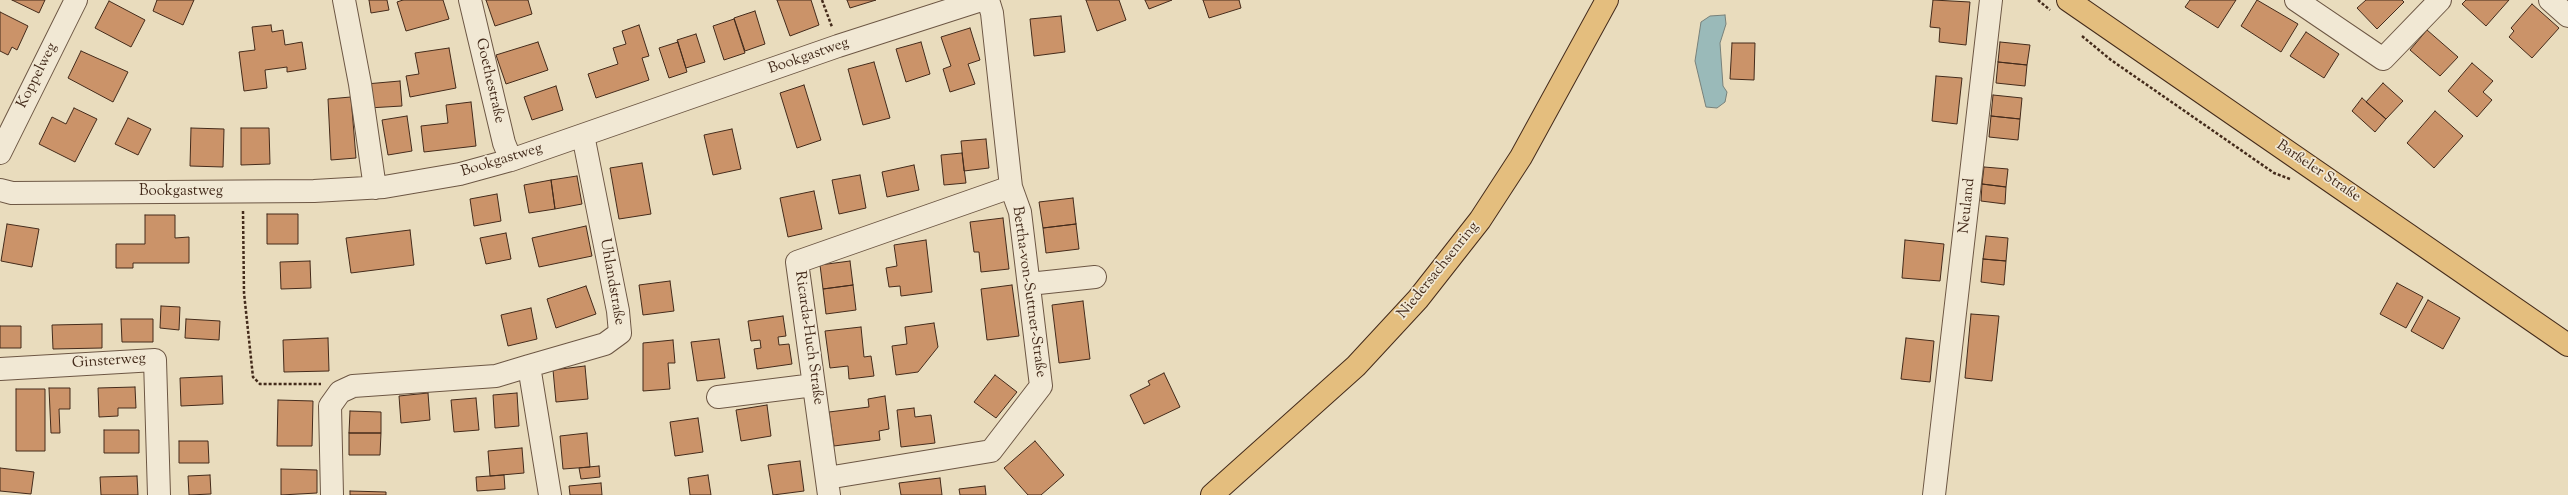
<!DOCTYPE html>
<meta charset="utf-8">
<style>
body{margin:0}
canvas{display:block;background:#e9dcbd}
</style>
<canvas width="2568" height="495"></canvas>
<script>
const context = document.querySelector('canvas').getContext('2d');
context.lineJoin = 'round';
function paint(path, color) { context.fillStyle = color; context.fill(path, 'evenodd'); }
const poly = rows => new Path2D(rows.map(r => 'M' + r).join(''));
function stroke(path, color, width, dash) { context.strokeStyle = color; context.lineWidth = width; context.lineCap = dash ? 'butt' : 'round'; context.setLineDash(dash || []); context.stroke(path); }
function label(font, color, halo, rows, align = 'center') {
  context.font = font + ' "Sorts Mill Goudy",serif'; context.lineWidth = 3.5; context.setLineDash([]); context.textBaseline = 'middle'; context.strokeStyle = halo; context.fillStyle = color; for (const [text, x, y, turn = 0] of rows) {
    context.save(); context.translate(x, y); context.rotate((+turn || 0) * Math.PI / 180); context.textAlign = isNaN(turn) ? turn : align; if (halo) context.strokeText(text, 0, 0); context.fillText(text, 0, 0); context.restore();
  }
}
const water = poly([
 [1725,15,1726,24,1720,43,1723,86,1727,92,1725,102,1717,108,1706,107,1695,61,1701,22,1710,16,1725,15]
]);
const building = poly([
 [12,0,45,0,39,13,12,0],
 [157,0,194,0,183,25,153,11,157,0],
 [369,0,387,0,389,10,371,13,369,0],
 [403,0,443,0,449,19,406,31,397,2,403,0],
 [486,0,528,0,532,14,495,26,486,0],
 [777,0,811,0,819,25,790,36,777,0],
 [847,0,876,0,850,8,847,0],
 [1086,0,1119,0,1126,20,1097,31,1086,0],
 [1145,0,1172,0,1149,9,1145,0],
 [1203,0,1239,0,1241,8,1209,18,1203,0],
 [1933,0,1970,2,1966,45,1939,42,1940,28,1930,27,1933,0],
 [2190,0,2236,0,2218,28,2185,7,2190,0],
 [2257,0,2298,24,2281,52,2241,26,2257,0],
 [2366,0,2402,0,2404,2,2377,29,2357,8,2366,0],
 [2466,0,2509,0,2486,26,2462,4,2466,0],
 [109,1,145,20,131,47,95,28,109,1],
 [2532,4,2559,28,2532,58,2509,37,2514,31,2511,28,2532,4],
 [755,11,765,44,745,51,734,18,755,11],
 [0,12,28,26,17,50,12,47,8,55,0,51,0,12],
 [1061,16,1065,52,1034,56,1030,19,1061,16],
 [734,19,745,53,724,60,713,26,734,19],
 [271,25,272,32,283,30,285,45,302,42,306,69,287,72,287,67,265,70,267,88,244,91,239,52,255,50,252,27,271,25],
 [639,25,649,56,642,58,649,80,596,98,588,74,618,64,613,48,626,44,622,31,639,25],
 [970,28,980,60,968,64,975,84,950,92,943,69,951,66,941,37,970,28],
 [2427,30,2458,57,2440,76,2410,50,2427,30],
 [2306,32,2339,54,2324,78,2290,56,2306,32],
 [696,34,705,62,686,68,677,40,696,34],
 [538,42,548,70,506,84,496,55,538,42],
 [678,42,687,72,669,78,659,48,678,42],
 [921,42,930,74,906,82,896,49,921,42],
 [2000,42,2030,45,2027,65,1998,62,2000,42],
 [1732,43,1755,43,1754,80,1730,79,1732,43],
 [449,48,456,88,410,97,406,76,419,74,415,53,449,48],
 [81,51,128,72,113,102,68,78,81,51],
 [874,62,890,118,863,125,848,69,874,62],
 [1998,62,2027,65,2025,86,1996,83,1998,62],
 [2472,63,2493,81,2483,92,2492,100,2477,117,2448,91,2472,63],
 [1936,76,1962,78,1957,124,1932,121,1936,76],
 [400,81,402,106,368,108,366,84,400,81],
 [2383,83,2403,101,2386,119,2366,102,2383,83],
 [804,85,821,140,797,148,780,93,804,85],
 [556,86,563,110,532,120,524,97,556,86],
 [1993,95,2022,98,2020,119,1991,116,1993,95],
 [351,97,356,158,331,160,328,99,351,97],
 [2362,98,2386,119,2375,132,2352,111,2362,98],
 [471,102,476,146,424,152,421,126,448,123,446,105,471,102],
 [74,108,97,119,75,162,39,144,52,117,66,124,74,108],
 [2435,111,2463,136,2434,168,2407,143,2435,111],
 [407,116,412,151,388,155,382,120,407,116],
 [1991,116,2020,119,2018,140,1989,137,1991,116],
 [128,118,151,129,138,155,115,144,128,118],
 [191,128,224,129,223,167,190,166,191,128],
 [241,128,269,128,270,164,241,165,241,128],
 [732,129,741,169,713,175,704,135,732,129],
 [986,139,989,168,964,171,961,141,986,139],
 [962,153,966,183,944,185,941,155,962,153],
 [642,163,651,214,619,219,610,168,642,163],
 [914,165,919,190,887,197,882,172,914,165],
 [1984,167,2008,169,2006,187,1982,184,1984,167],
 [860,175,866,208,839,214,832,180,860,175],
 [577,176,582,204,555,209,551,180,577,176],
 [551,180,555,209,529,213,524,185,551,180],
 [1982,184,2006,187,2005,204,1981,201,1982,184],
 [814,191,822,229,788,237,780,198,814,191],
 [497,194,501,221,474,226,470,199,497,194],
 [1073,198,1076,224,1043,228,1039,202,1073,198],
 [267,214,298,214,298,244,267,244,267,214],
 [145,215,175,215,175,238,189,237,189,263,133,263,133,268,116,268,116,244,145,244,145,215],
 [1003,218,1009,269,981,272,979,252,974,252,970,222,1003,218],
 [7,224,39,229,32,267,1,261,7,224],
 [1076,224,1079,249,1046,253,1043,228,1076,224],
 [586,226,592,256,539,267,532,238,586,226],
 [410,230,414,265,351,273,346,238,410,230],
 [506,233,511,259,486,264,480,238,506,233],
 [1986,236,2008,238,2006,261,1983,259,1986,236],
 [926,240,932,292,901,296,900,286,889,287,886,268,897,266,894,245,926,240],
 [1905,240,1944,244,1940,281,1902,278,1905,240],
 [1983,259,2006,261,2004,285,1981,282,1983,259],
 [310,261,311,288,281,289,280,262,310,261],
 [850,261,853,285,823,289,820,265,850,261],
 [670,281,674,311,643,315,639,285,670,281],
 [2397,283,2423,297,2406,328,2380,314,2397,283],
 [853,285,856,310,826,314,823,289,853,285],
 [1012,285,1019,336,987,340,981,289,1012,285],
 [586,286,596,314,556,328,547,299,586,286],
 [2428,300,2460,318,2443,349,2411,331,2428,300],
 [1083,301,1090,359,1059,363,1052,305,1083,301],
 [161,306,180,307,179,330,160,328,161,306],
 [531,308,537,339,508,346,501,315,531,308],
 [1971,314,1999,316,1992,381,1965,378,1971,314],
 [783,316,786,336,778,337,779,345,789,344,792,364,757,369,754,349,761,348,760,340,751,341,748,321,783,316],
 [121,319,153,319,153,342,122,342,121,319],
 [186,319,220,321,219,340,185,338,186,319],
 [934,323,938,347,918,372,896,375,892,346,907,344,905,327,934,323],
 [102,324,102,348,53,349,52,325,102,324],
 [0,326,21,326,21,348,0,348,0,326],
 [861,327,864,357,871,356,874,376,849,379,848,366,830,368,825,331,861,327],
 [328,338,329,371,284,372,283,340,328,338],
 [1906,338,1934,341,1930,382,1901,379,1906,338],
 [719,339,725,378,697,381,691,342,719,339],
 [673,340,675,363,668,363,670,389,643,391,643,343,673,340],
 [585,366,588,399,556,402,553,370,585,366],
 [1164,373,1180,407,1144,424,1130,395,1150,385,1148,381,1164,373],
 [995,375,1017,392,996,418,974,402,995,375],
 [222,376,223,404,181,406,180,378,222,376],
 [135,387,136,408,118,408,118,416,99,417,98,388,135,387],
 [49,388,70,388,70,409,59,409,60,433,51,433,49,388],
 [16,389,45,389,45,451,16,451,16,389],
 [428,393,430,420,401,423,399,396,428,393],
 [517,393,519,426,495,428,493,395,517,393],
 [885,396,889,429,879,431,880,440,834,446,829,412,869,407,868,399,885,396],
 [476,398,479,430,454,432,451,400,476,398],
 [278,400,313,401,312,446,277,446,278,400],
 [767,405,771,436,741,441,736,410,767,405],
 [914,408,915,417,931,415,935,443,901,447,897,410,914,408],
 [350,411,381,412,381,433,349,433,350,411],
 [698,418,703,452,675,456,670,422,698,418],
 [104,430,139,430,139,453,104,453,104,430],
 [349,433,381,433,380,455,349,455,349,433],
 [587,433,590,467,563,469,560,436,587,433],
 [179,441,208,441,209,463,179,463,179,441],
 [1035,441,1064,475,1041,495,1028,495,1004,468,1035,441],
 [522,448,524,473,490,476,488,451,522,448],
 [800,461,804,491,773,495,768,465,800,461],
 [599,466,600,477,581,479,579,468,599,466],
 [0,468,34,472,31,494,0,491,0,468],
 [281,469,317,470,317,493,281,495,281,469],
 [210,475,211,494,189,495,188,476,210,475],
 [504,475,505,489,477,491,476,477,504,475],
 [708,475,711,495,690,495,688,478,708,475],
 [137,476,138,495,101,495,100,477,137,476],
 [940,478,942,495,901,495,899,483,940,478],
 [601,483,602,495,570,495,569,486,601,483],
 [985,486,986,495,960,495,959,489,985,486],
 [350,491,386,492,386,495,350,495,350,491]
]);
const path = poly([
 [822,0,832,27],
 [2038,0,2050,10],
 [2082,36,2111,60,2274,173,2290,179],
 [243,211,244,293,253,377,260,384,321,384]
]);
const minor = poly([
 [344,0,360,84,375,188],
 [470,0,504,143,511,160],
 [2296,0,2383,59,2440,0],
 [2550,0,2568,16],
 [0,153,76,0],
 [0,190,12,193,314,191,384,187,460,174,511,160,838,46,981,0],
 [1029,284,1095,277],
 [0,369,155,360,159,495],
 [718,397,814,385],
 [827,478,991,451,1041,386,1020,212,1011,187,992,13,988,0],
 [332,495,330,406,340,392,353,386,496,376,529,366],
 [550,495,529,366,605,344,620,333,618,311,583,135],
 [829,495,797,262,1011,187],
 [1934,495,1991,0]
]);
const major = poly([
 [2068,0,2568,345],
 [1212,495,1356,366,1418,299,1480,220,1521,157,1607,0]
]);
const streetNames = [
 ["Bookgastweg",809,57,-19],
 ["Koppelweg",38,76,-63],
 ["Goethestraße",489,81,77],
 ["Bookgastweg",502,161,-17],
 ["Barßeler Straße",2318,172,34],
 ["Bookgastweg",181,192],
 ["Neuland",1968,206,-84],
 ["Niedersachsenring",1439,271,-51],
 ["Uhlandstraße",611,282,80],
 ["Bertha-von-Suttner-Straße",1028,292,82],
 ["Ricarda-Huch Straße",808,338,82],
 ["Ginsterweg",109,362,-4]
];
paint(water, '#9abab9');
stroke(water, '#78817a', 1);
paint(building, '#cb9369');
stroke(building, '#442b1b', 1);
stroke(minor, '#6d5744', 24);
stroke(major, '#442b1b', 24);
stroke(path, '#442b1b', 2.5, [3, 2]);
stroke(minor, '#f1e8d4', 22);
stroke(major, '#e4be7e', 22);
label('15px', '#442b1b', '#f1e8d4', streetNames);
</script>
